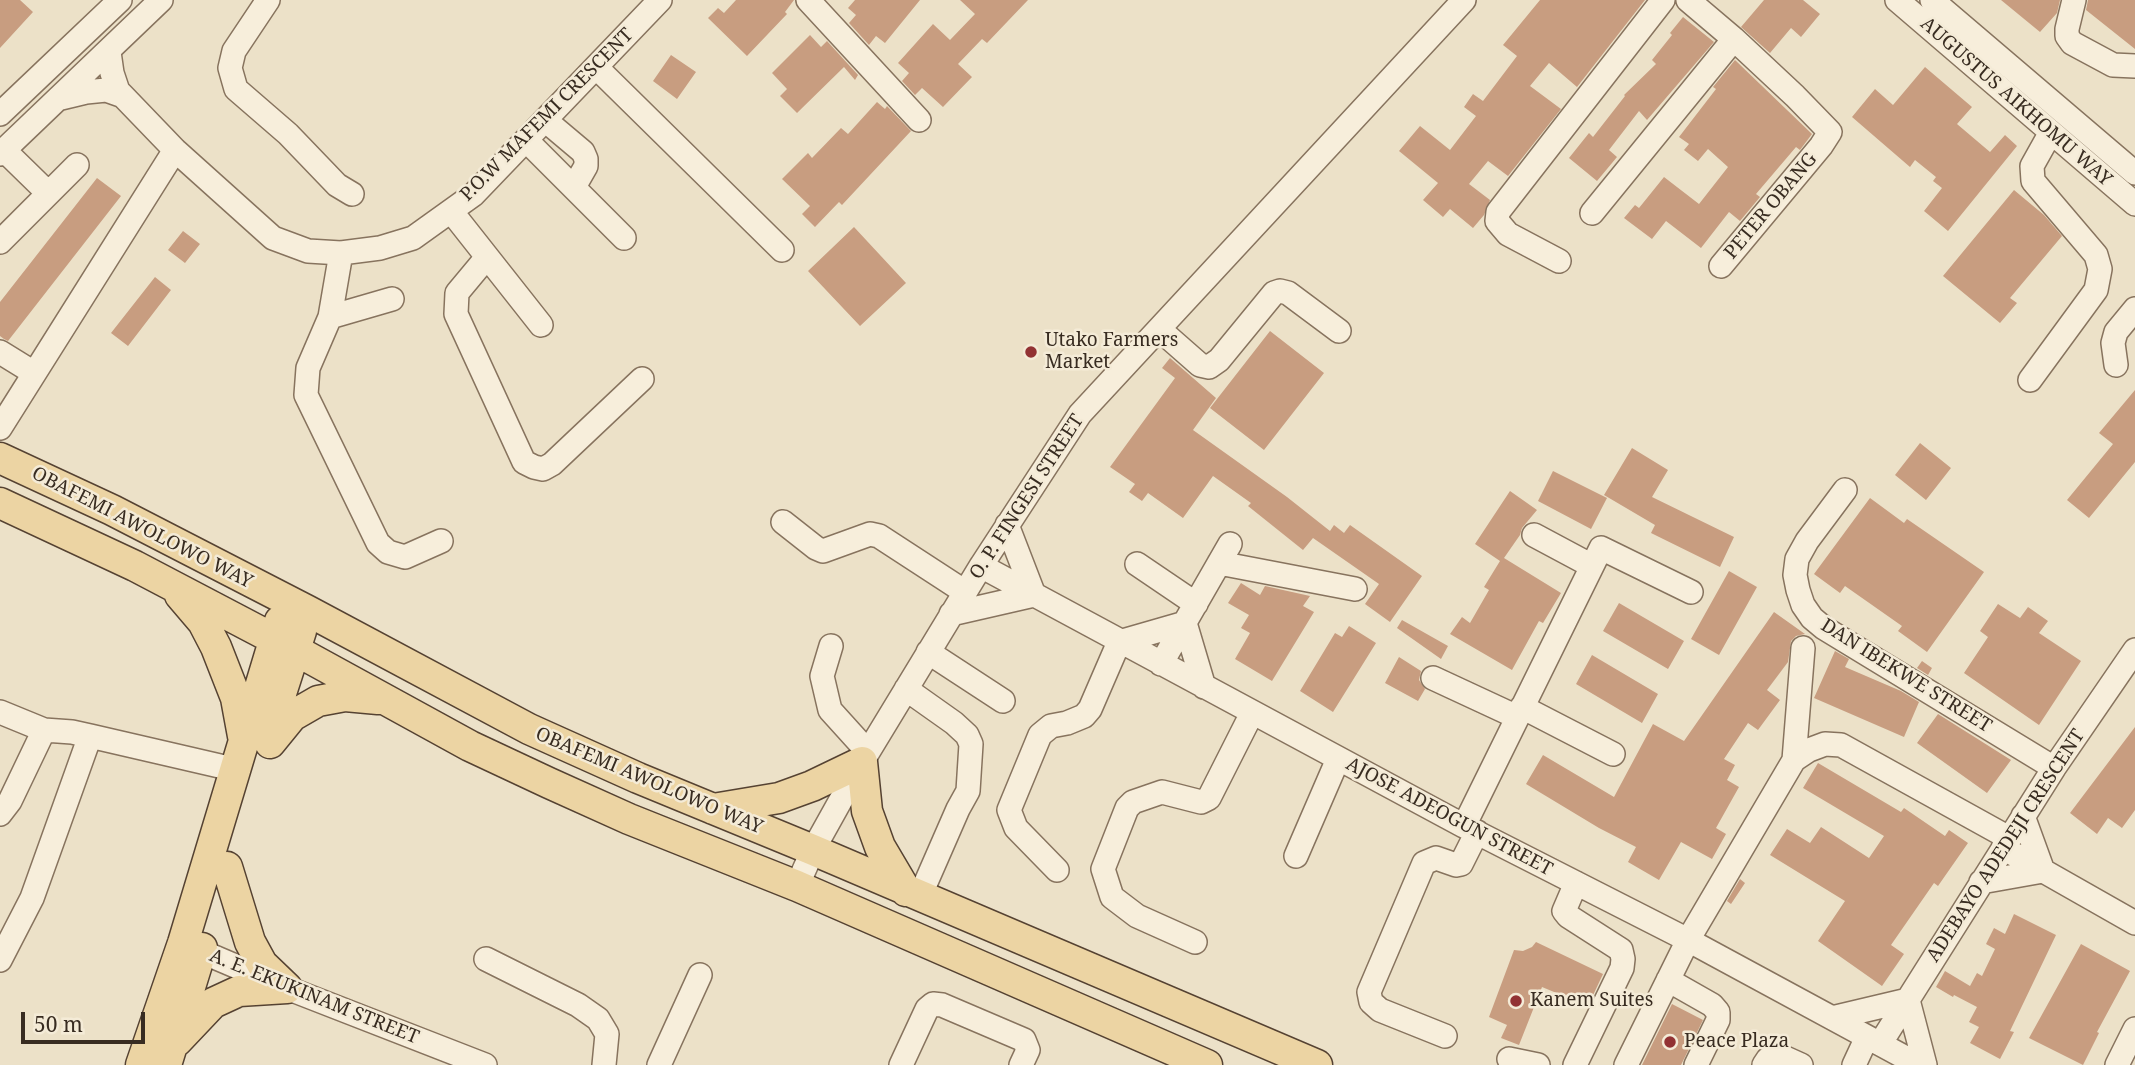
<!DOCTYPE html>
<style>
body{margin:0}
#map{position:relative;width:2135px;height:1065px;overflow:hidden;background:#ece1c8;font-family:"Noto Serif",serif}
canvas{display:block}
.scale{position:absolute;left:21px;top:1012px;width:124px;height:32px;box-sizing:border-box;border:4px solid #382c21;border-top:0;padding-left:9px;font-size:21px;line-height:24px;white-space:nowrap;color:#382c21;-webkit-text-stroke:5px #f4ebd7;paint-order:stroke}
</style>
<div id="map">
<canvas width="2135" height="1065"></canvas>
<div class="scale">50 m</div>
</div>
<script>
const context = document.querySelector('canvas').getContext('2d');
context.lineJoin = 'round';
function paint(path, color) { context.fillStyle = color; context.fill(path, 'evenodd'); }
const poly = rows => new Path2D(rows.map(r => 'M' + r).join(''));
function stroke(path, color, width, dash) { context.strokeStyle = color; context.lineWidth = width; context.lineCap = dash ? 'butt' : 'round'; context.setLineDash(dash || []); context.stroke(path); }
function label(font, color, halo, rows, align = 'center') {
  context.font = font + ' "Noto Serif",serif'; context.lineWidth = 5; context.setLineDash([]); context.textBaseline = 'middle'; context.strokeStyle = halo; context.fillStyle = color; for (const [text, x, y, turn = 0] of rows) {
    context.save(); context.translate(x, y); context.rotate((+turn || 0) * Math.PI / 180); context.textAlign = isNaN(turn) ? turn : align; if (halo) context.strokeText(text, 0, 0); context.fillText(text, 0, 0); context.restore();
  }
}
const building = poly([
 [0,0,20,0,33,12,0,48],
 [736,0,794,0,785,12,787,14,747,56,708,18,718,8,724,13],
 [855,0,920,0,885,43,876,36,869,45,849,23,856,15,848,8],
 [960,0,1028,0,987,43,982,39,958,64,972,77,943,107,922,88,915,95,902,81,909,73,898,63,933,24,950,40,975,14],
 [1540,0,1645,0,1577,87,1549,63,1530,86,1561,109,1508,176,1488,161,1469,184,1490,200,1484,215,1473,228,1450,209,1443,217,1423,200,1438,183,1399,151,1420,126,1450,150,1476,116,1464,107,1473,94,1483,101,1517,56,1503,45],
 [1764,0,1803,0,1820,14,1801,37,1791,28,1770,53,1741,27],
 [2001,0,2060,0,2057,13,2040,32],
 [2088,0,2135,0,2135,49,2086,10],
 [1683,17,1714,42,1647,120,1639,111,1609,150,1617,157,1597,181,1569,158,1589,133,1593,137,1625,96,1624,95,1656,64,1652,60,1672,35,1670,33],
 [810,35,821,47,827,41,858,75,855,80,844,67,797,113,780,96,787,89,772,73],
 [671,55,696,72,677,99,653,81],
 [1735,60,1812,134,1800,150,1796,147,1756,194,1760,197,1740,221,1729,212,1701,248,1666,221,1652,239,1624,218,1635,205,1639,208,1664,177,1699,204,1728,167,1708,149,1698,161,1684,150,1689,144,1679,137,1716,89,1713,87],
 [1925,67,1972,107,1957,124,1990,152,2005,135,2017,146,1948,231,1924,211,1942,188,1933,181,1936,177,1915,160,1910,167,1852,117,1875,89,1893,105],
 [877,102,885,109,887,106,911,131,842,205,839,202,815,227,802,214,810,206,782,179,808,153,812,158,841,128,848,134],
 [97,178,121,196,8,341,4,339,0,336,0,302],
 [2014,190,2044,215,2062,236,2010,298,2017,303,2000,323,1943,276],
 [854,227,906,283,860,326,808,271],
 [183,231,200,244,185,263,168,250],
 [155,277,171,290,128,346,111,333],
 [1270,331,1324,373,1264,450,1210,408],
 [1170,358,1216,398,1193,430,1287,497,1330,531,1334,525,1344,533,1350,525,1422,576,1390,622,1365,604,1379,584,1313,538,1303,550,1248,506,1251,503,1213,476,1183,518,1148,493,1142,501,1129,492,1135,484,1110,467,1175,378,1162,368],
 [2135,390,2135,462,2089,518,2067,500,2113,444,2099,433],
 [1920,443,1951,468,1926,500,1895,475],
 [1632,448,1668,470,1652,497,1734,537,1720,567,1651,533,1655,525,1604,495],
 [1553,471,1607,498,1591,529,1538,501],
 [1510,491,1537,510,1522,528,1520,535,1504,558,1561,593,1543,623,1539,621,1512,670,1450,634,1462,617,1470,623,1489,590,1484,587,1500,561,1475,544],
 [1870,498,1904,523,1907,519,1984,572,1927,652,1898,631,1902,626,1845,586,1840,593,1814,574],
 [1729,571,1757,587,1719,655,1691,639],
 [1241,583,1260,595,1265,586,1310,596,1303,606,1314,612,1272,681,1235,659,1250,633,1241,628,1249,615,1228,603],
 [1619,603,1684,641,1668,669,1603,631],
 [1998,604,2020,618,2028,607,2048,621,2039,633,2081,661,2039,725,1964,673,1988,637,1980,631],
 [1774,612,1805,634,1796,636,1791,641,1788,662,1767,690,1780,700,1758,730,1748,723,1724,759,1735,765,1727,780,1739,787,1716,828,1726,834,1712,859,1681,842,1659,880,1628,862,1636,847,1599,828,1526,784,1543,755,1614,797,1653,724,1684,741],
 [1402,620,1448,646,1441,659,1397,628],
 [1349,626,1376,643,1333,712,1300,691,1335,633,1342,637],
 [1835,651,1849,659,1845,667,1901,691,1919,702,1904,737,1814,698],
 [1592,655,1658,694,1642,723,1576,684],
 [1399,657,1421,671,1419,680,1425,689,1418,701,1385,683],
 [1922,661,1932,668,1928,675,1917,668],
 [1938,714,2011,760,1987,793,1917,743],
 [2135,727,2135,810,2122,828,2108,818,2097,834,2070,813],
 [1818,763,1901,812,1904,808,1945,836,1949,830,1968,843,1938,886,1934,883,1891,945,1904,954,1882,986,1818,941,1845,901,1770,855,1787,829,1810,843,1821,827,1869,858,1884,836,1803,788],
 [1740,879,1745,883,1731,904,1727,901],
 [2014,914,2056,935,2010,1031,2014,1032,2000,1059,1970,1043,1979,1027,1969,1022,1977,1007,1954,995,1953,997,1936,987,1945,971,1970,986,1977,973,1982,976,1995,949,1986,944,1994,928,2005,934],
 [1536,942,1603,974,1588,1006,1542,987,1519,1045,1501,1038,1507,1025,1489,1017,1514,950,1523,951,1532,947],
 [2081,944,2130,971,2097,1032,2099,1033,2083,1065,2029,1038],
 [1672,1004,1703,1020,1681,1065,1642,1065]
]);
const minor = poly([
 [268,0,234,51,230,68,236,89,288,134,337,185,352,194],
 [808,0,919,120],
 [1688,0,1734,39,1795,96,1830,132,1821,146,1721,266],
 [1897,0,2135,204],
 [1932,0,2135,173],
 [2074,0,2067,29,2067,36,2072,43,2113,65,2135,66],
 [109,52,112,73,118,91,123,96,175,150,273,238,308,251,341,253,380,248,413,238,473,195,660,0],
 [596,67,782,250],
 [61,98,86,92,106,90,123,96],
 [0,114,120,0],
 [545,120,583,152,586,159,586,166,574,187],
 [527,141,624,238],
 [4,150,48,193],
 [0,154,161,0],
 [451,211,541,325],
 [1592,213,1734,39],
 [0,242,77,165],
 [341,253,330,317,308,368,306,395,378,543,388,552,405,557,441,541],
 [487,257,457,293,456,314,524,462,534,467,543,469,552,464,642,379],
 [1559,261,1508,234,1497,221,1498,212,1663,0],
 [330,317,392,299],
 [1159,329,1200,365,1209,367,1219,360,1274,293,1280,291,1288,293,1339,331],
 [0,352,34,373],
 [2116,365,2113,343,2116,332,2135,309],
 [2030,380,2096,290,2100,269,2096,255,2033,181,2032,166,2051,132],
 [0,428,175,150],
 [1845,490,1807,541,1797,559,1795,575,1798,590,1803,605,1812,618,1824,628,2054,768],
 [783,522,816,548,823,551,870,534,879,536,965,592],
 [1534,535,1592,566],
 [1219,563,1355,589],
 [1137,564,1196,604],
 [981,566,1464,826,1688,940,1919,1065],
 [951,614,1034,595,1007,525],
 [831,646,822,676,830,710,868,752],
 [928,652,1003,701],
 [1161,664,1230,544],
 [1433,678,1517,717],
 [906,689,954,723,967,735,971,744,968,791,958,809,920,896],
 [1522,707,1613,754],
 [0,712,44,730],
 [90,736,237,770],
 [1794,760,1803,648],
 [0,814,10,801,44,730,72,732,90,736,32,898,0,960],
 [1464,826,1601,548,1691,592],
 [2003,848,2135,923],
 [1296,856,1338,759],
 [1057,870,1016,828,1009,810,1040,735,1051,726,1067,723,1084,716,1090,709,1119,642,1185,623,1204,687],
 [1981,882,2043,871,2023,816],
 [797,886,813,850,862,762,981,566,1080,414,1464,0],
 [1195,942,1137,916,1112,897,1103,869,1127,808,1133,802,1162,792,1201,802,1209,798,1252,713],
 [186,945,287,988,485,1065],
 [486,959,578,1005,598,1019,607,1034,604,1065],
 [1668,980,1712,1005,1718,1012,1718,1020,1696,1065],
 [1832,1018,1908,1000,1925,1065],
 [1445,1036,1380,1010,1371,1002,1369,992,1424,863,1436,858,1456,865,1461,864,1477,832],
 [1880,1044,2054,768,2135,650],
 [1509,1059,1538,1065],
 [659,1065,700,975],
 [901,1065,927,1009,933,1004,942,1005,1024,1040,1028,1050,1021,1065],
 [1575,1065,1622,968,1623,959,1621,950,1568,916,1564,911,1576,883],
 [1626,1065,1688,940,1794,760,1809,750,1825,744,1841,745,2009,838],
 [1764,1065,1768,1059,1781,1056,1801,1065],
 [1854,1065,1867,1037],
 [2117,1065,2135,1029]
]);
const major = poly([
 [0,458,112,510,308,611,529,729,638,778,813,850,1317,1065],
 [0,503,135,566,295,650,470,746,549,783,629,819,797,886,1207,1065],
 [180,595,203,622,216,647,236,698,243,736],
 [268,734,301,631],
 [270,743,292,716,318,701,345,696,378,699],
 [713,809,779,798,812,786,862,762,867,811,880,847,906,891],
 [227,867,250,942,262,964,287,988],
 [177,1041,213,1003,239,991,287,988],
 [141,1065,183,943,280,621],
 [166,1065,202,948]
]);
const markers = [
 [1031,352,7,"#923233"],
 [1516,1001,7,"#923233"],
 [1670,1042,7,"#923233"]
];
const streetNames = [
 ["AUGUSTUS AIKHOMU WAY",2016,102,41],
 ["P.O.W MAFEMI CRESCENT",547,115,-45],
 ["PETER OBANG",1771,206,-50],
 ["O. P. FINGESI STREET",1027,497,-57],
 ["OBAFEMI AWOLOWO WAY",142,528,27],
 ["DAN IBEKWE STREET",1906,676,32],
 ["OBAFEMI AWOLOWO WAY",649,781,23],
 ["AJOSE ADEOGUN STREET",1449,817,28],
 ["ADEBAYO ADEDEJI CRESCENT",2006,846,-57],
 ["A. E. EKUKINAM STREET",314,997,22]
];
const poiNames = [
 ["Utako Farmers",1045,341],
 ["Market",1045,363],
 ["Kanem Suites",1530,1001],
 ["Peace Plaza",1684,1042]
];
paint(building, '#c89d80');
stroke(minor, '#87735e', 26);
stroke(major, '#554232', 33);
stroke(minor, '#f7eedb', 23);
stroke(major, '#ecd4a3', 30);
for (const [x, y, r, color] of markers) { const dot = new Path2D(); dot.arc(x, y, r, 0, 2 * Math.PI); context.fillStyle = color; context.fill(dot); stroke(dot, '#f4ebd7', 2.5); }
label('19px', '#382c21', '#f4ebd7', streetNames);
label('19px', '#382c21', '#f4ebd7', poiNames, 'left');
</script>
